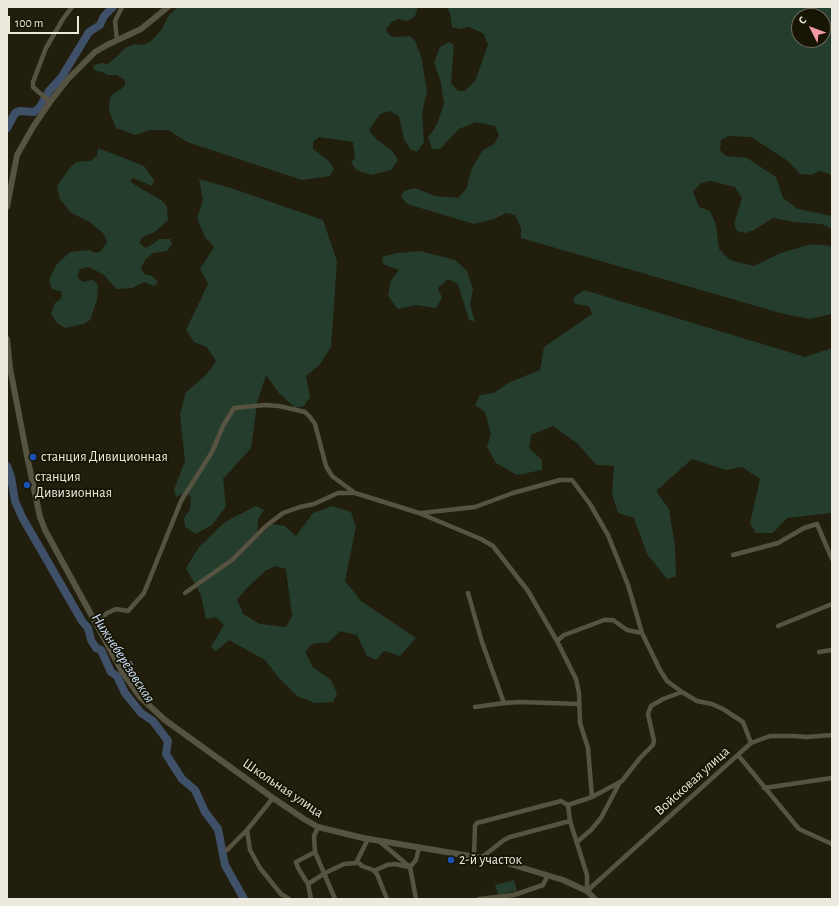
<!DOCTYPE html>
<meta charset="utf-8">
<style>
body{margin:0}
#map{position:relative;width:839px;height:906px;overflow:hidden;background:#221e0d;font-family:"Alegreya Sans",sans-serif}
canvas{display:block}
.frame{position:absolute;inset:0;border:8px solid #ece9df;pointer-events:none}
.north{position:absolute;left:791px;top:8px;width:40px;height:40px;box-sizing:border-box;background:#181505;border:1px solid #6d6a5c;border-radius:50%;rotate:312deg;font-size:11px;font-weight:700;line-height:16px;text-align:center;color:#ece9df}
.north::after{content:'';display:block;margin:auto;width:14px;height:18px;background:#f49aa4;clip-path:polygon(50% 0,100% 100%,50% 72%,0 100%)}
.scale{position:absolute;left:8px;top:16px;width:71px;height:18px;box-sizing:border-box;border:2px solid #ece9df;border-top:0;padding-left:5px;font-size:12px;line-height:14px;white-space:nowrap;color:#ece9df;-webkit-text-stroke:3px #181505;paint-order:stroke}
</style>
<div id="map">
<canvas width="839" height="906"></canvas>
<div class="frame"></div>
<div class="north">С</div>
<div class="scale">100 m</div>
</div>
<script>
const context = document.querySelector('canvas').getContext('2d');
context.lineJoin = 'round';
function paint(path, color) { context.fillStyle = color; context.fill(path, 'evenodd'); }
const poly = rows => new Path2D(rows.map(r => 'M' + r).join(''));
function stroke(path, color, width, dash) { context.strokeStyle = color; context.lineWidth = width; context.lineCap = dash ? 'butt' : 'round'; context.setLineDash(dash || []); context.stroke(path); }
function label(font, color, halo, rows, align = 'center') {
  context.font = font + ' "Alegreya Sans",sans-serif'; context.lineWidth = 4; context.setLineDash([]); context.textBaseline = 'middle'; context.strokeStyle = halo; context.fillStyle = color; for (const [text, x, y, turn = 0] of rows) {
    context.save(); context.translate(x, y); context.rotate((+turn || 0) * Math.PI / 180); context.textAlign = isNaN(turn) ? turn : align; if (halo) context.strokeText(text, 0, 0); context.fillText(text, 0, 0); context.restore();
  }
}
const green = poly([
 [178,7,418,7,415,16,410,20,405,21,398,19,390,23,386,30,389,35,393,37,410,36,415,41,421,56,427,91,422,113,424,142,418,151,411,150,404,139,399,116,390,111,380,114,369,130,375,138,393,152,398,160,391,170,371,175,356,170,351,162,355,158,353,142,319,137,313,142,313,149,329,161,334,169,330,176,302,180,187,142,168,130,150,130,135,135,116,128,110,113,109,106,110,98,113,94,121,89,125,85,125,80,117,75,108,75,102,72,96,71,93,68,94,65,102,63,108,64,127,47,134,44,143,45,150,42,162,29,169,15],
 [447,7,832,7,832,175,820,171,811,175,800,174,788,161,751,137,728,136,721,140,720,150,726,156,747,158,776,177,783,198,798,209,832,216,832,229,822,224,794,222,773,218,754,230,745,233,737,231,734,224,742,198,735,187,711,181,701,183,693,192,699,207,710,211,716,225,719,249,730,260,754,266,781,253,812,244,832,246,832,314,810,319,784,314,521,238,521,228,515,215,506,213,494,219,474,224,407,204,401,197,404,191,415,188,435,196,458,198,466,189,472,168,483,150,494,144,499,135,495,126,476,122,459,129,440,149,432,149,428,138,437,124,444,104,441,83,434,63,440,47,449,42,454,45,451,83,458,91,464,91,475,81,488,45,484,34,469,27,460,29,452,27,450,13],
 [799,16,823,16,823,40,799,40],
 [98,148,144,166,154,180,152,186,133,178,130,182,161,200,167,206,168,220,155,232,143,237,139,243,146,248,160,239,170,239,172,244,167,251,153,253,146,259,141,267,144,274,152,276,158,282,154,286,144,282,132,288,116,289,104,275,89,267,80,269,77,277,83,282,93,280,98,285,97,300,90,320,84,324,65,328,57,323,51,314,55,303,61,299,62,292,52,289,49,280,56,265,70,252,89,250,96,253,101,251,107,242,103,233,91,223,70,212,60,199,57,186,69,169,76,162,90,161,97,156],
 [199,179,231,188,323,220,337,261,331,347,320,364,306,376,310,397,304,406,295,408,279,393,266,375,257,403,251,448,223,479,226,506,212,525,196,534,185,527,184,518,190,509,191,497,186,492,176,497,174,490,185,461,180,414,186,392,206,375,216,361,207,347,194,342,186,330,208,284,200,269,214,247,205,237,197,218,203,200],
 [420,251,455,260,467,271,473,289,470,305,475,321,469,320,458,284,448,279,438,288,442,298,436,308,416,305,398,309,388,296,391,280,399,270,383,264,382,257,397,253],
 [584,290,805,357,832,348,832,513,787,518,773,533,756,533,750,523,760,479,742,467,726,470,692,459,656,491,669,509,675,547,676,576,667,579,647,554,634,518,618,513,612,494,614,466,596,465,578,444,553,426,531,435,529,448,542,460,542,470,517,475,496,463,487,447,491,434,485,412,475,405,480,395,494,393,510,382,540,370,544,347,592,314,589,306,575,304,573,298],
 [256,506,264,510,258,520,257,538,272,524,285,526,296,536,313,513,332,506,351,512,356,527,345,581,361,601,416,638,400,656,384,651,376,660,367,656,357,635,340,631,329,642,312,644,305,652,313,667,331,680,337,694,333,702,315,703,297,696,280,679,265,660,229,640,216,651,211,647,224,625,216,617,206,619,201,595,186,568,199,547,225,522],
 [276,566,286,569,292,616,286,627,260,624,243,614,237,600,247,588,265,571],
 [514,880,517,891,498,895,495,885]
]);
const river = poly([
 [7,128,15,113,19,111,34,112,40,107,49,91,61,78,89,32,100,25,104,16,113,7],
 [7,466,11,477,15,501,22,517,82,621,88,628,91,640,96,648,101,650,111,672,117,676,125,693,141,713,153,721,168,741,166,754,182,779,195,790,205,812,218,829,225,865,244,899]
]);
const street = poly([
 [117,40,115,21,122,7],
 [50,102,33,87,33,82,46,48,63,19,72,7],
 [421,513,475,507,513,493,560,480,572,480,590,504,608,535,628,585,642,633],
 [733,555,778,543,804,528,817,524,832,559],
 [185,593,232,560,266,526,283,513,300,507,314,504,338,493,355,493,419,513,481,539,493,546,528,591,557,641],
 [468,593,482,642,504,703],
 [96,624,107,613,116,609,128,611,144,593,181,501,212,452,223,426,234,408,265,405,279,406,305,412,310,417,315,424,326,466,332,476,355,493],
 [778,626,832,604],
 [819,652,832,650],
 [475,707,504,703,521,702,579,704],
 [738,755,799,829,832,844],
 [764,788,832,778],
 [592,797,588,748,580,723,579,693,576,679,557,641,564,635,575,631,604,620,613,620,627,630,642,633,660,670,667,681,682,692],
 [318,827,314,836,315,852,335,899],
 [247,830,250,850,260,868,281,894,289,899],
 [379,841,410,867],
 [577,842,591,830,601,818,620,782],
 [227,850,247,830,273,798],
 [474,857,475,826,477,823,561,801,568,805],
 [481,858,504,840,510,837,570,821],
 [357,861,362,866,373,870,377,874,387,899],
 [410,867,416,899],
 [410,867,416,860,419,848],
 [374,871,387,865,395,864,409,867],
 [308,884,325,873,344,864,356,863,368,839],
 [587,891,587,875,570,821,568,805,592,797,622,781,640,758,653,745,654,741,648,714,651,706,663,699,682,692,697,701,712,704,723,709,743,722,751,743],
 [587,891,751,743,770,736,794,736,807,737,832,735],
 [311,899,308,884,298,868,296,862,315,852],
 [479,899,514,895,543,885,548,875]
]);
const secondary = poly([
 [7,207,17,155,33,127,50,102,68,79,95,52,107,45,141,29,168,7],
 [7,339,10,368,27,456,40,517,45,530,123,673,140,697,165,720,273,798,304,819,318,827,363,838,500,861,563,880,587,891,595,899]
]);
const markers = [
 [33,457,4,"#1a4fb4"],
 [27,485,4,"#1a4fb4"],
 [451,860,4,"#1a4fb4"]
];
const poiNames = [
 ["станция Дивиционная",41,457],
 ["станция",35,477],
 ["Дивизионная",35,493],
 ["2-й участок",459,860]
];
const streetNames = [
 ["Войсковая улица",692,781,-42],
 ["Школьная улица",283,788,34]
];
const waterNames = [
 ["Нижнеберёзовская",123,658,57]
];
paint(green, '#243d2d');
stroke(river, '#3f5069', 8);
stroke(street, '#575341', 4.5);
stroke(secondary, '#575341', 6);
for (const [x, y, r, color] of markers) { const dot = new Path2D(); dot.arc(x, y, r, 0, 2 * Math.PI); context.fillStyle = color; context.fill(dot); stroke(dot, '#181505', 1.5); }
label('14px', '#ece9df', '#181505', poiNames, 'left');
label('14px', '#ece9df', '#181505', streetNames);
label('italic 15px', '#cde1fe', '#181505', waterNames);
</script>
